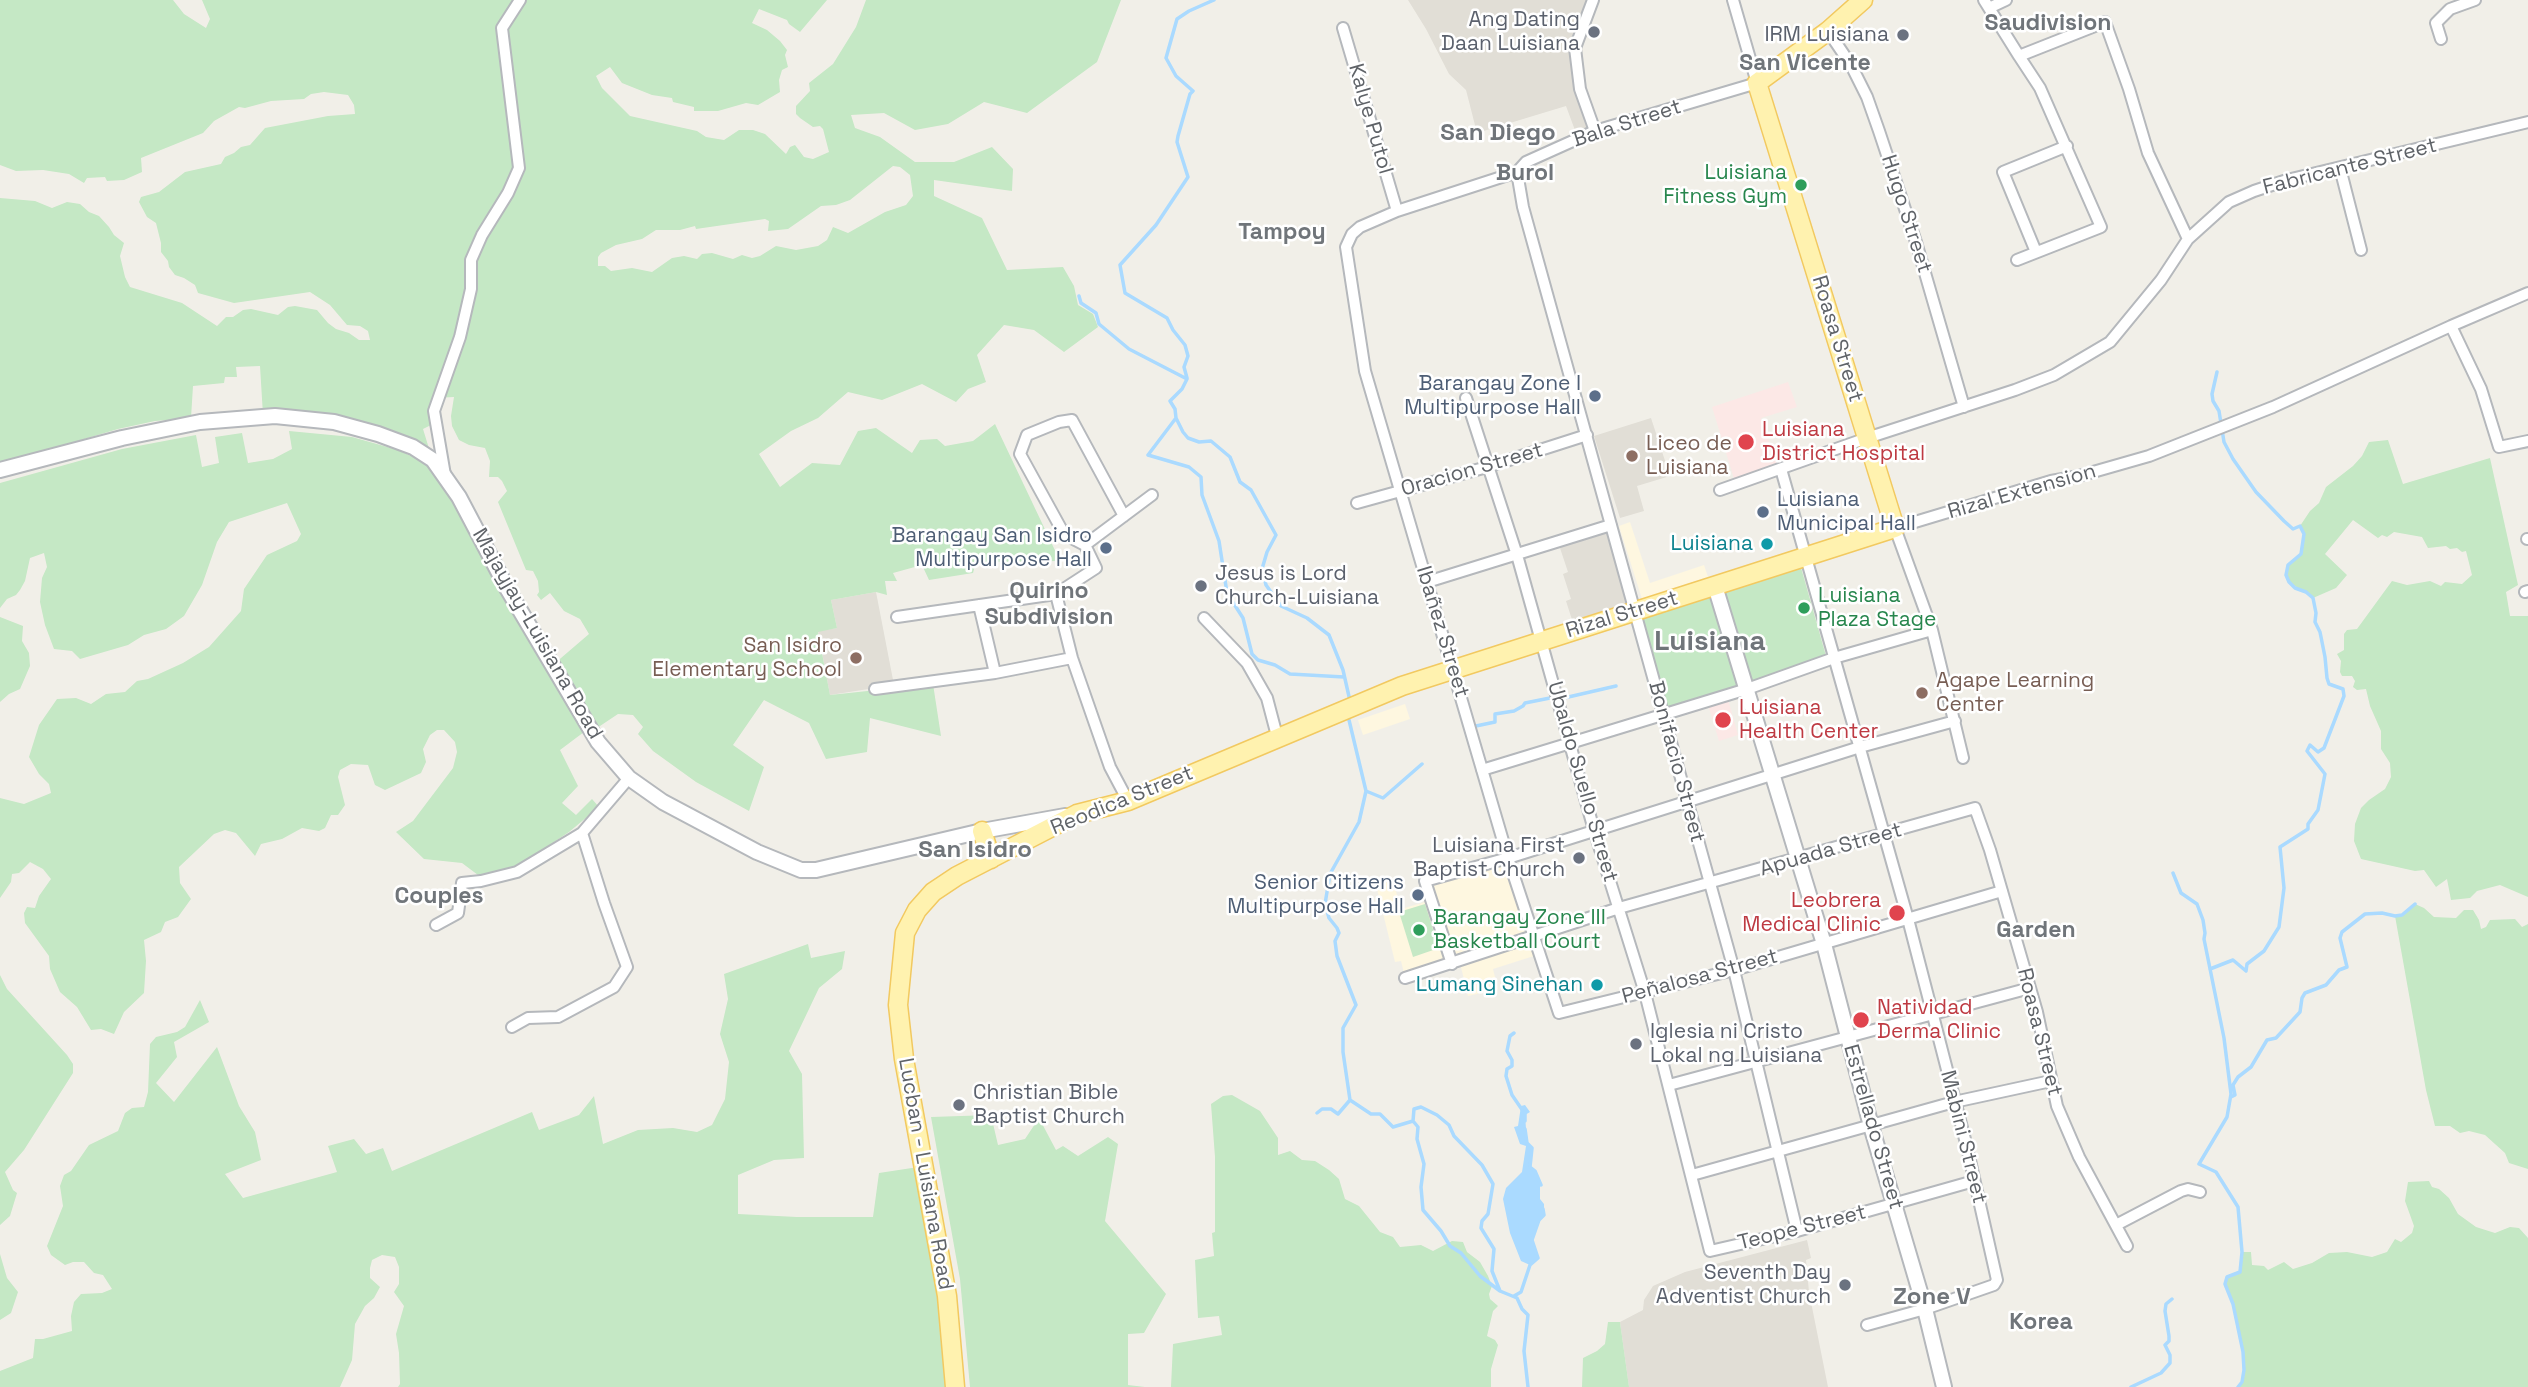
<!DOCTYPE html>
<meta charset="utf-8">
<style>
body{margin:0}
canvas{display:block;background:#f1efe8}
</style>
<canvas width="2528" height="1387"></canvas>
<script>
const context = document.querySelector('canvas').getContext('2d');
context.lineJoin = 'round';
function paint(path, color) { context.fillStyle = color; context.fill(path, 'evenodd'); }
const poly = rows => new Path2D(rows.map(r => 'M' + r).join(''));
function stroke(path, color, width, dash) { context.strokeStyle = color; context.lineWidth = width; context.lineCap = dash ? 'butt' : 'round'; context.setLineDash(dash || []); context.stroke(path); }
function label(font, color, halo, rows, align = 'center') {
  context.font = font + ' "Space Grotesk",sans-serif'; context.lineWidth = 5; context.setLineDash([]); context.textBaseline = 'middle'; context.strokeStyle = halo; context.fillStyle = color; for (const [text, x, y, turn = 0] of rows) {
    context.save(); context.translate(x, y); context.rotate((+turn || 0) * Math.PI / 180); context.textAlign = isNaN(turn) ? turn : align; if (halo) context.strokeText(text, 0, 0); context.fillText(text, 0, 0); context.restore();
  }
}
const commercial = poly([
 [1630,522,1650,583,1704,565,1708,577,1642,599,1619,526],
 [1405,704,1410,719,1363,735,1358,720],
 [1507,860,1537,955,1493,969,1498,989,1468,996,1460,963,1405,977,1401,961,1395,962,1376,885,1393,881,1401,909,1432,900,1427,884]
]);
const education = poly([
 [1408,0,1590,0,1572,47,1592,129,1576,133,1566,106,1477,133,1466,90,1449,74,1426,29],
 [1651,418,1670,476,1637,486,1644,511,1620,518,1594,436],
 [1607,530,1631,608,1574,626,1566,601,1571,599,1563,574,1568,572,1559,545],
 [876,592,894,685,830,695,818,631,837,628,831,600],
 [1807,1240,1811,1258,1806,1260,1809,1292,1828,1387,1629,1387,1620,1322,1643,1310,1644,1300,1653,1286,1685,1272]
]);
const medical = poly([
 [1788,382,1797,407,1761,418,1778,466,1735,482,1712,407],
 [1728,699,1738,735,1719,741,1708,705]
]);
const green = poly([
 [0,0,173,0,184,14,206,28,210,19,202,0,827,0,800,32,789,24,787,20,759,9,752,23,767,30,780,41,787,50,785,55,788,67,782,70,779,80,780,92,758,105,746,103,718,111,694,111,694,107,673,102,672,98,652,95,622,83,610,67,596,76,602,88,630,116,697,131,706,137,724,140,739,130,753,130,765,134,786,154,790,147,795,145,804,157,813,159,829,152,823,129,820,126,813,127,800,118,796,114,796,106,810,91,809,83,833,64,856,27,866,0,1121,0,1097,62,1027,113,984,102,948,124,915,130,884,113,851,115,855,128,880,137,915,162,954,162,992,147,1013,169,1012,191,934,180,934,196,982,218,1007,270,1063,267,1074,286,1078,305,1093,314,1098,327,1064,352,1034,330,1004,325,977,355,986,382,968,389,956,402,922,384,882,400,848,392,818,418,791,431,759,454,780,487,812,463,840,465,858,431,876,428,912,453,920,440,937,439,945,446,973,441,995,424,1060,561,976,562,973,573,929,580,922,565,893,573,897,581,885,581,887,595,876,592,831,600,837,628,818,632,830,695,933,684,941,736,870,718,867,752,826,759,809,723,764,700,733,745,764,767,749,811,696,782,653,751,638,734,643,727,633,715,618,714,594,730,554,664,589,634,580,619,564,611,550,593,541,600,537,595,539,592,538,581,533,571,526,570,498,502,507,491,502,481,498,477,489,477,490,461,485,448,469,445,459,440,452,426,451,416,454,397,434,398,431,425,423,429,431,455,409,443,263,415,260,366,236,367,237,377,225,377,224,383,193,386,191,418,155,421,118,429,0,464,0,198,35,201,52,208,67,202,80,204,89,212,99,216,109,227,114,235,124,243,120,256,125,277,130,287,182,303,217,326,226,317,233,317,243,310,251,309,278,315,288,307,295,306,317,310,328,323,336,329,349,333,359,340,370,340,368,331,360,326,347,325,330,305,310,292,234,303,198,293,195,285,184,278,175,275,169,267,168,261,161,252,161,243,156,223,147,217,139,202,141,197,159,192,185,172,221,164,225,157,234,153,241,147,250,145,265,128,328,116,355,114,354,105,348,95,324,92,311,94,304,99,271,101,245,108,239,107,214,121,203,133,141,158,142,172,124,180,107,181,105,177,87,178,84,183,69,174,43,170,16,171,0,165],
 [893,166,900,167,910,175,913,196,906,205,885,212,848,233,833,227,827,240,818,246,796,250,776,246,760,256,752,258,742,255,733,259,712,253,702,254,697,259,684,256,672,258,652,272,632,268,611,271,605,266,598,266,598,257,601,253,616,245,642,239,656,230,680,230,695,226,696,229,765,219,769,221,768,231,788,229,821,206,836,205,850,200],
 [289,431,352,437,398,450,424,462,447,486,528,636,584,732,560,750,578,786,562,803,576,815,592,799,599,807,569,832,518,866,478,875,462,863,424,859,396,832,413,821,453,768,457,752,455,742,444,730,437,730,430,735,423,749,426,762,421,773,385,790,375,785,368,765,351,764,340,770,338,777,345,805,338,815,331,815,325,828,319,831,302,828,282,839,261,844,255,856,236,833,225,830,214,834,179,867,180,883,191,899,178,917,165,922,161,932,144,940,146,961,144,993,124,1012,114,1034,101,1029,91,1030,77,1007,60,992,50,969,49,956,25,923,24,913,27,907,35,908,39,896,51,879,43,869,30,862,19,873,12,874,11,882,0,898,0,798,24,804,51,793,49,784,39,774,29,757,39,725,57,699,76,698,91,704,106,694,125,692,137,681,148,679,183,663,209,647,241,611,244,589,267,555,297,541,301,534,287,503,229,522,217,542,202,585,184,616,166,629,144,635,128,645,80,659,72,651,54,649,45,625,40,602,42,578,47,567,44,553,30,558,25,581,20,590,16,595,7,599,0,608,0,483,122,449,196,435,202,467,219,463,215,437,242,433,248,463,273,459,292,449],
 [2388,440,2403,484,2490,458,2518,585,2506,592,2510,616,2528,616,2528,897,2500,885,2477,891,2470,898,2451,900,2447,879,2436,887,2424,870,2415,871,2361,859,2354,841,2355,824,2361,808,2369,800,2385,789,2391,777,2390,763,2381,749,2381,731,2370,706,2366,689,2357,690,2353,687,2355,681,2352,676,2342,676,2340,672,2341,661,2337,654,2344,650,2344,634,2347,630,2357,629,2392,581,2407,585,2430,581,2441,586,2445,582,2462,584,2472,575,2466,551,2462,552,2457,548,2450,549,2446,546,2428,548,2422,537,2394,532,2387,537,2382,535,2378,538,2353,520,2325,554,2347,575,2336,588,2313,598,2289,582,2286,568,2301,554,2303,547,2304,534,2300,526,2310,511,2319,503,2326,487,2353,466,2362,456,2369,442],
 [1800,564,1826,656,1667,710,1642,615],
 [0,617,23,626,22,641,29,653,30,666,20,689,9,694,0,702],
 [1425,904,1439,948,1413,957,1399,912],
 [2415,904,2424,908,2434,917,2456,918,2464,910,2473,910,2479,920,2481,929,2486,927,2490,920,2515,919,2522,927,2528,924,2528,1169,2509,1163,2505,1153,2485,1135,2469,1131,2460,1133,2450,1126,2435,1126,2426,1090,2395,916,2402,915],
 [808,944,811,958,845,951,842,969,819,988,789,1051,802,1074,804,1158,774,1160,738,1175,738,1214,797,1217,873,1217,879,1173,925,1166,953,1387,398,1387,400,1384,399,1353,396,1334,404,1306,394,1292,399,1284,399,1267,395,1257,382,1255,372,1260,370,1268,370,1278,380,1287,374,1298,365,1306,355,1324,352,1360,340,1387,0,1387,0,1371,33,1358,35,1339,43,1339,72,1331,71,1316,74,1302,81,1294,102,1293,112,1289,103,1275,94,1273,84,1262,73,1262,65,1265,51,1255,47,1246,63,1206,60,1186,64,1175,71,1171,89,1145,118,1131,125,1113,132,1108,144,1107,148,1092,150,1044,156,1037,177,1032,185,1027,200,1000,209,1022,174,1042,177,1057,156,1083,174,1102,217,1047,239,1106,255,1132,261,1160,225,1174,243,1198,337,1172,328,1146,354,1139,366,1154,383,1148,392,1171,532,1112,539,1130,579,1115,594,1096,603,1144,638,1130,673,1128,697,1132,712,1125,725,1099,729,1062,720,1034,728,999,724,974],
 [0,975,7,989,67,1055,73,1064,73,1073,24,1150,5,1172,13,1190,17,1193,10,1216,0,1225],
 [1232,1095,1260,1111,1278,1138,1278,1155,1290,1151,1302,1160,1315,1161,1329,1170,1339,1179,1345,1199,1359,1206,1380,1232,1393,1237,1400,1247,1421,1245,1433,1251,1452,1241,1463,1242,1467,1252,1480,1262,1488,1276,1492,1286,1489,1294,1490,1299,1498,1306,1493,1311,1487,1336,1495,1340,1498,1345,1491,1369,1491,1387,1171,1387,1173,1344,1222,1335,1219,1316,1198,1318,1195,1260,1214,1256,1212,1233,1215,1232,1215,1157,1211,1104,1223,1096],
 [991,1115,998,1145,1025,1139,1039,1118,1056,1150,1063,1146,1078,1156,1108,1137,1118,1144,1105,1221,1166,1294,1144,1333,1128,1334,1128,1385,1145,1387,970,1387,960,1279,931,1117],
 [2429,1181,2432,1187,2439,1189,2449,1198,2458,1214,2476,1227,2495,1233,2510,1227,2519,1228,2528,1238,2528,1387,2238,1387,2242,1382,2244,1370,2243,1352,2233,1304,2225,1284,2227,1277,2240,1272,2242,1252,2251,1252,2252,1265,2264,1266,2268,1270,2284,1262,2293,1269,2312,1263,2329,1253,2347,1252,2372,1257,2387,1252,2395,1239,2401,1242,2412,1233,2414,1226,2405,1201,2408,1182],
 [0,1254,7,1278,18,1292,11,1313,0,1320],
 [1608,1322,1620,1322,1629,1387,1582,1387,1583,1358,1597,1351,1605,1344]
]);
const water = poly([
 [1525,1105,1530,1112,1525,1115,1527,1142,1532,1148,1530,1167,1535,1171,1540,1184,1540,1199,1544,1204,1544,1215,1539,1220,1532,1240,1538,1258,1530,1265,1521,1261,1510,1233,1503,1199,1506,1188,1522,1172,1526,1146,1520,1144,1514,1127,1518,1126,1521,1106]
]);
const stream = poly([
 [1079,296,1081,303,1096,313,1099,324,1129,349,1187,379,1182,389,1170,401,1175,409,1176,418,1148,455,1189,467,1201,477,1202,495,1219,541,1227,593,1243,618,1252,654,1258,660,1275,665,1290,674,1344,677],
 [1187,378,1184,367,1188,356,1185,345,1173,330,1167,318,1125,293,1120,265,1156,225,1188,177,1177,142,1178,136,1190,94,1193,91,1176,76,1166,58,1177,19,1189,11,1214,0],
 [1176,418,1183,432,1188,438,1199,442,1211,441,1230,457,1240,482,1251,490,1276,535,1267,552,1262,569,1266,585,1281,606,1307,618,1329,635,1343,670,1350,701],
 [1564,698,1616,686],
 [1476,726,1495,722,1495,714,1514,711,1523,706,1525,703,1550,698],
 [1366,791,1383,798,1422,764],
 [2173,873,2181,893,2197,904,2203,920,2205,933,2204,939,2224,1038,2231,1094,2227,1117,2199,1164,2216,1172,2238,1207,2242,1252,2240,1272,2227,1277,2225,1284,2233,1304,2243,1352,2244,1370,2242,1382,2238,1387],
 [2210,969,2233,960,2246,971,2247,964,2264,951,2279,927,2284,888,2280,847,2308,829,2308,824,2318,810,2325,774,2307,751,2310,745,2318,752,2324,748,2344,696,2343,689,2329,684,2327,678,2325,657,2320,632,2315,622,2316,613,2313,598,2306,592,2295,588,2289,582,2286,575,2288,565,2301,554,2304,534,2300,526,2293,529,2284,521,2256,492,2233,459,2224,442,2219,411,2213,401,2212,394,2217,372],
 [1514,1033,1510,1036,1507,1051,1512,1060,1512,1066,1507,1069,1506,1076,1512,1095,1525,1114,1525,1121],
 [2231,1097,2235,1095,2233,1085,2238,1077,2251,1067,2267,1040,2276,1038,2300,1012,2302,998,2305,993,2326,985,2339,970,2347,967,2340,938,2342,932,2365,914,2382,913,2395,916,2402,915,2415,904],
 [1350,1100,1371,1114,1380,1114,1393,1127,1413,1121],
 [1317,1113,1322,1109,1331,1109,1338,1114,1350,1100,1343,1052,1343,1028,1356,1005,1337,956,1335,941,1339,933,1337,928,1329,918,1325,904,1330,874,1359,822,1366,791,1349,720],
 [1525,1129,1527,1143,1532,1148,1530,1167,1535,1171,1541,1185],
 [1500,1291,1492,1271,1494,1249,1481,1228,1482,1221,1488,1214,1493,1184,1482,1165,1454,1136,1449,1125,1437,1115,1421,1107,1414,1109,1413,1121,1418,1127,1417,1139,1424,1164,1421,1187,1423,1210,1441,1231,1450,1246,1461,1253,1480,1276,1500,1291,1517,1298,1522,1309,1528,1315,1524,1351,1528,1387],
 [1514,1296,1521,1292,1530,1265,1538,1258,1532,1240,1539,1220,1544,1215,1543,1209],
 [2131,1387,2161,1373,2170,1363,2170,1355,2165,1345,2169,1341,2169,1336,2165,1311,2166,1304,2172,1299]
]);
const minor = poly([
 [1593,0,1575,48,1580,89,1595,131],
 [1733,0,1757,83,1595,131,1526,162,1517,172,1397,211,1360,227,1352,234,1346,247,1365,371,1508,858,1559,1013,1734,970,2002,891],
 [1984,0,2019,56,2105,22,2129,89,2148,153,2188,239],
 [1989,8,2006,0],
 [1343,28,1397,211],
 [1828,31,1851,65,1867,97,1879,131,1916,242,1964,407],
 [2441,39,2436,23,2450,9,2475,0],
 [2340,168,2361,250],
 [1517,172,1523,207,1734,970,1797,1231],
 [2036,252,2003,172,2067,146],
 [2017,260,2101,227,2040,88,2019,56],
 [2451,326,2481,389,2499,447,2528,441],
 [1466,398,1517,555,1594,830,1645,993,1710,1251,1797,1231,1974,1181],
 [1781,469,1908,919,1967,1147,1997,1280,1994,1285,1925,1309,1867,1325],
 [445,475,434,411,460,337,471,289,471,260,482,235,508,193,519,168,502,28,520,0],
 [1720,490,1867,438,2015,390,2054,375,2110,342,2161,280,2188,239,2229,202,2254,191,2287,180,2528,122],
 [1357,503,1487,467,1587,435],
 [1124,516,1072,420,1059,422,1027,435,1020,454,1064,534,1085,545,1152,495],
 [2527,539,2528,539],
 [1427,582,1611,525],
 [2525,592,2528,591],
 [1056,594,1072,658,1110,767,1128,801],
 [979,605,995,673],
 [897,617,1056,594,1096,568,1085,545],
 [1204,618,1247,663,1267,698,1277,736],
 [875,689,995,673,1072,658],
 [1963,758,1932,630,1895,528,2051,481,2079,476,2149,456,2273,407,2451,326,2528,293],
 [1482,770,1747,689,1834,658,1932,630],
 [436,925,458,913,462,883,481,881,517,872,582,833,629,778],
 [1452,964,1425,881,1508,858,1860,747,1955,721],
 [1405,978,1619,908,1975,808,1990,850,2037,1012,2057,1106,2079,1157,2127,1246],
 [512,1027,528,1018,558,1017,614,987,627,967,604,903,582,833],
 [1669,1085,2030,988],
 [1692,1175,1954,1102,2051,1081],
 [2116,1225,2181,1191,2188,1189,2200,1192]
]);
const tertiary = poly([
 [0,470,122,438,200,422,275,416,334,422,378,434,413,447,433,460,459,497,508,590,598,742,629,778,663,802,757,852,801,870,816,870,982,831,1065,816],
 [1715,586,1824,944,1871,1126,1925,1309,1944,1387]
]);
const primary = poly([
 [982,831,991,859],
 [955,1387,947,1296,904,1059,898,1005,905,933,917,910,933,892,957,876,1077,814,1128,801,1402,686,1895,528,1757,83,1828,31,1863,0]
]);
const markers = [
 [1594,32,7,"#6b7280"],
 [1903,35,7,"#6b7280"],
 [1801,185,7,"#2e9e5b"],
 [1595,396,7,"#5c6f8a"],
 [1746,442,9,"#e0444e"],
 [1632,456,7,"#8d6e63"],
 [1763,512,7,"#5c6f8a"],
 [1767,544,7,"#0f9aa8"],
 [1106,548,7,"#5c6f8a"],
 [1201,586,7,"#6b7280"],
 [1804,608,7,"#2e9e5b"],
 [856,658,7,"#8d6e63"],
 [1922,693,7,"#8d6e63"],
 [1723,720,9,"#e0444e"],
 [1579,858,7,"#6b7280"],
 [1418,895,7,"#5c6f8a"],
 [1897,913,9,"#e0444e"],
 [1419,930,7,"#2e9e5b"],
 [1597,985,7,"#0f9aa8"],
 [1861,1020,9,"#e0444e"],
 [1636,1044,7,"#6b7280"],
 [959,1105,7,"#6b7280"],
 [1845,1285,7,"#6b7280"]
];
const worshipNames = [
 ["Ang Dating",1580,20],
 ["Daan Luisiana",1580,44],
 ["IRM Luisiana",1889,35],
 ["Jesus is Lord",1215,574,"left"],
 ["Church-Luisiana",1215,598,"left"],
 ["Luisiana First",1565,846],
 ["Baptist Church",1565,870],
 ["Iglesia ni Cristo",1650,1032,"left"],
 ["Lokal ng Luisiana",1650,1056,"left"],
 ["Christian Bible",973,1093,"left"],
 ["Baptist Church",973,1117,"left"],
 ["Seventh Day",1831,1273],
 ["Adventist Church",1831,1297]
];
const streetNames = [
 ["Kalye Putol",1370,119,74],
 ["Bala Street",1627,124,-18],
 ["Fabricante Street",2350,167,-14],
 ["Hugo Street",1906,214,72],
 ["Roasa Street",1837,339,73],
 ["Oracion Street",1472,470,-16],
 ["Rizal Extension",2022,492,-16],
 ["Rizal Street",1622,615,-17],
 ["Ibañez Street",1442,632,73],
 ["Majayjay-Luisiana Road",537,634,60],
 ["Bonifacio Street",1676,762,75],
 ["Ubaldo Suello Street",1582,782,74],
 ["Reodica Street",1122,801,-22],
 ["Apuada Street",1831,850,-16],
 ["Peñalosa Street",1700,977,-15],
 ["Roasa Street",2039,1032,76],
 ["Estrellado Street",1873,1127,74],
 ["Mabini Street",1963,1137,76],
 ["Lucban - Luisiana Road",925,1174,80],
 ["Teope Street",1802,1228,-14]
];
const leisureNames = [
 ["Luisiana",1787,173,"right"],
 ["Fitness Gym",1787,197,"right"],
 ["Luisiana",1818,596],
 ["Plaza Stage",1818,620],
 ["Barangay Zone III",1433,918],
 ["Basketball Court",1433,942]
];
const serviceNames = [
 ["Barangay Zone I",1581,384],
 ["Multipurpose Hall",1581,408],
 ["Luisiana",1777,500,"left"],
 ["Municipal Hall",1777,524,"left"],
 ["Barangay San Isidro",1092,536],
 ["Multipurpose Hall",1092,560],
 ["Senior Citizens",1404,883],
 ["Multipurpose Hall",1404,907]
];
const healthNames = [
 ["Luisiana",1762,430],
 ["District Hospital",1762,454],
 ["Luisiana",1739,708],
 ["Health Center",1739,732],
 ["Leobrera",1881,901,"right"],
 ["Medical Clinic",1881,925,"right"],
 ["Natividad",1877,1008],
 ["Derma Clinic",1877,1032]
];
const educationNames = [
 ["Liceo de",1646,444],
 ["Luisiana",1646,468],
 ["San Isidro",842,646,"right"],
 ["Elementary School",842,670,"right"],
 ["Agape Learning",1936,681],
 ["Center",1936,705]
];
const cultureNames = [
 ["Luisiana",1753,544],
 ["Lumang Sinehan",1583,985]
];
const neighbourhoodNames = [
 ["Saudivision",2048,24],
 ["San Vicente",1805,64],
 ["Burol",1525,174],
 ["Tampoy",1282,233],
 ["Quirino",1049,592],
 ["Subdivision",1049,618],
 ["Couples",439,897],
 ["Garden",2036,931],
 ["Korea",2041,1323]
];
const quarterNames = [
 ["San Diego",1498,133],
 ["San Isidro",975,850],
 ["Zone V",1932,1297]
];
const districtNames = [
 ["Luisiana",1710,642]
];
paint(commercial, '#fef7e0');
paint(education, '#e1ded6');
paint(medical, '#fce8e6');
paint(green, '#c5e8c5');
paint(water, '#aadaff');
stroke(stream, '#aadaff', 3.5);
stroke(minor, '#b5b8bc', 14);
stroke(tertiary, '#b5b8bc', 18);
stroke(primary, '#f2c960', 21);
stroke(minor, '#fff', 10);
stroke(tertiary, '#fff', 14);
stroke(primary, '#fff2af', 18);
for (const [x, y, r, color] of markers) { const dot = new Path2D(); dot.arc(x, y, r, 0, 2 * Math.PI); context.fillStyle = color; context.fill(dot); stroke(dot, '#fff', 2.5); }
label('21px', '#5b616d', '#fff', worshipNames, 'right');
label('21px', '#5f6368', '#fff', streetNames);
label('21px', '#27864d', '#fff', leisureNames, 'left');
label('21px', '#4e5e75', '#fff', serviceNames, 'right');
label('21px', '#be3a42', '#fff', healthNames, 'left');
label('21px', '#785e54', '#fff', educationNames, 'left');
label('21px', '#0d838f', '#fff', cultureNames, 'right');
label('bold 23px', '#70757a', '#fff', neighbourhoodNames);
label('bold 24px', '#70757a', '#fff', quarterNames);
label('bold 28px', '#70757a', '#fff', districtNames);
</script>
